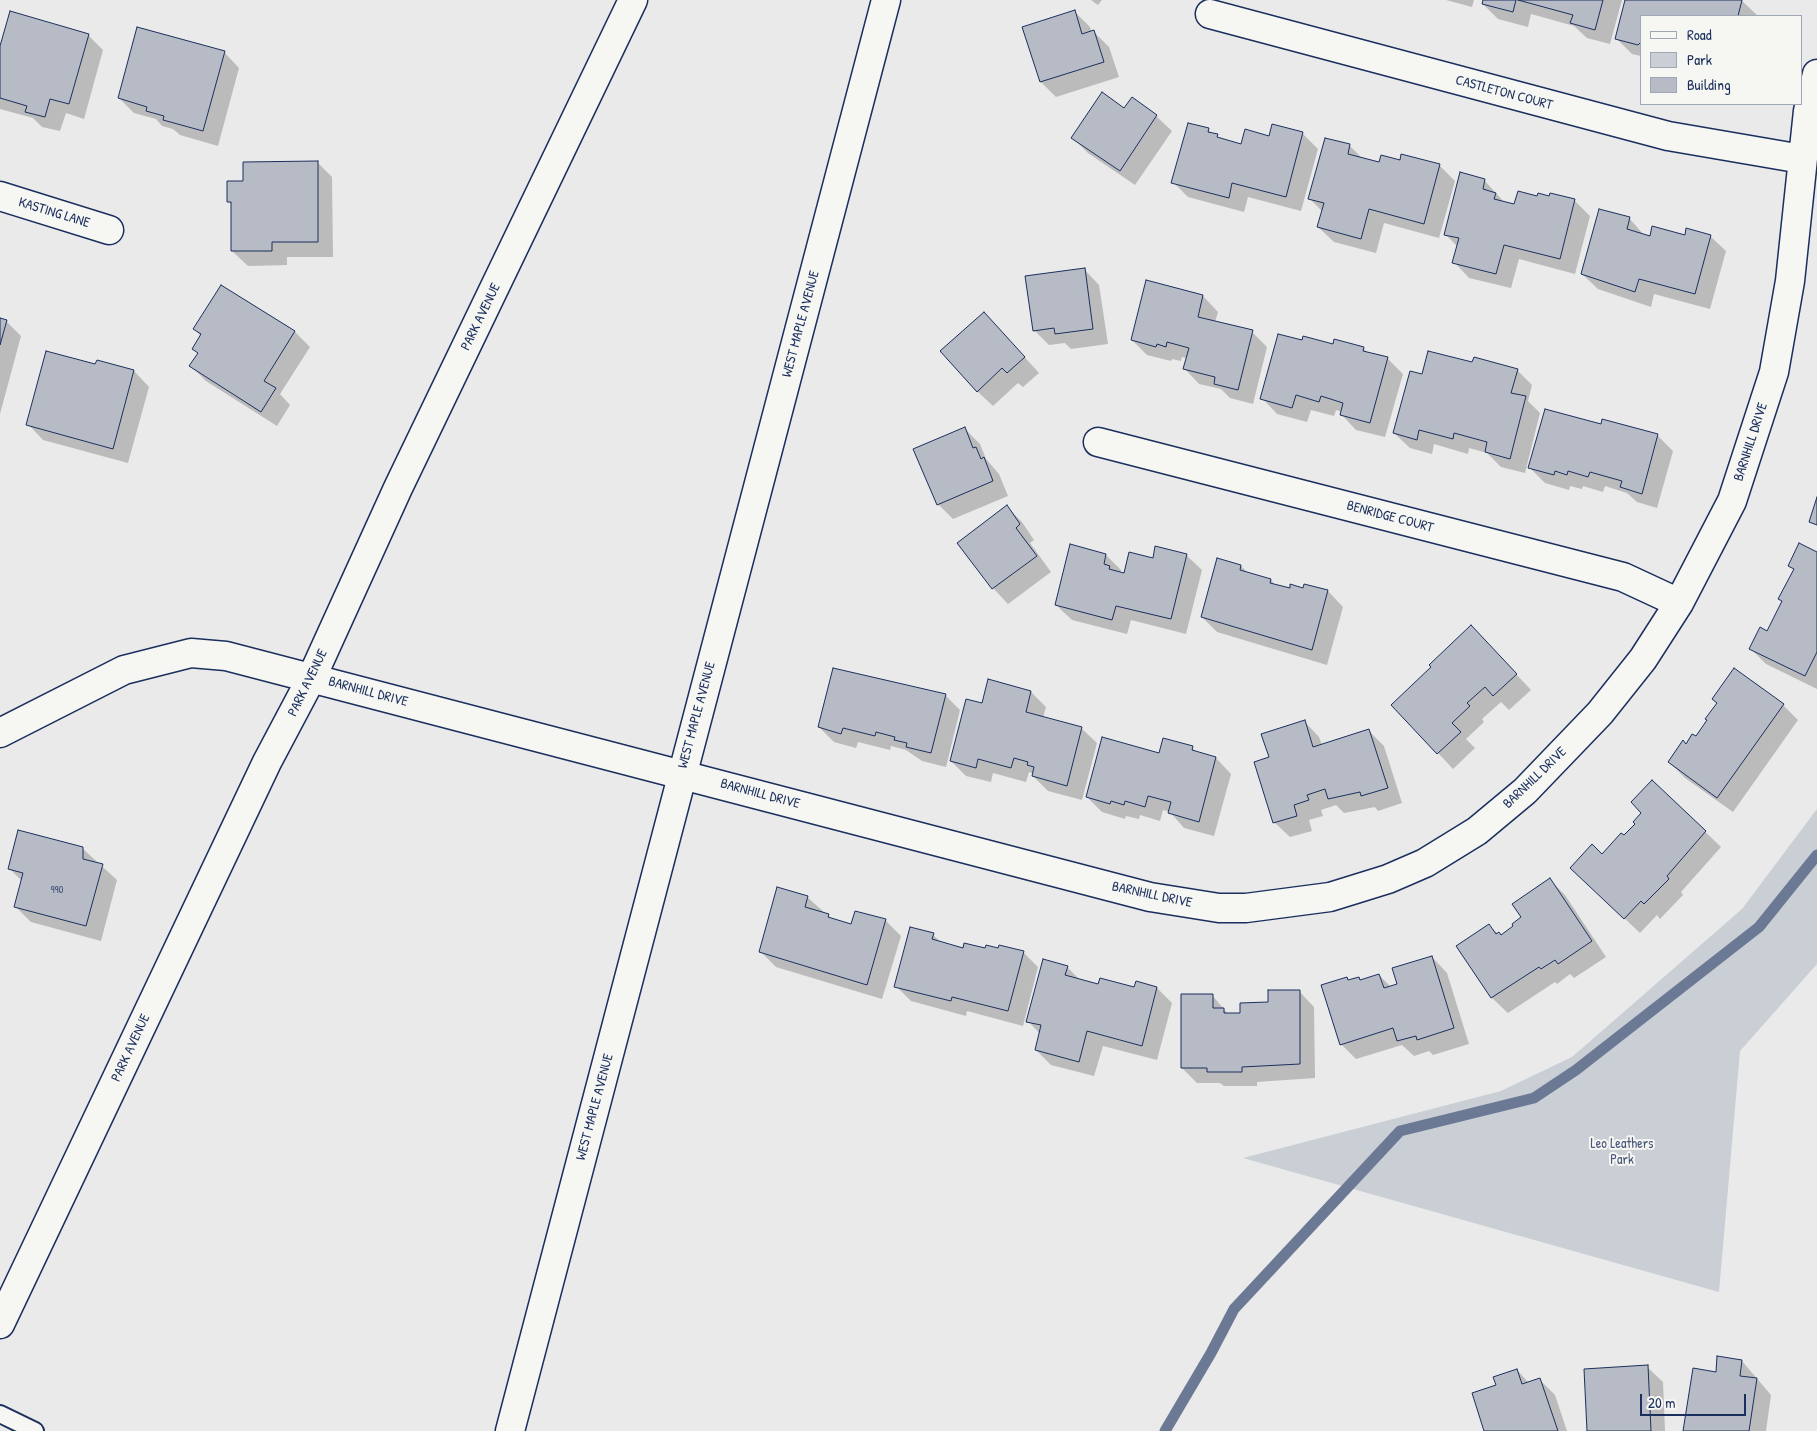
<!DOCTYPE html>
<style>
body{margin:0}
#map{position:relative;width:1817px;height:1431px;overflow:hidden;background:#e9eae9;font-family:"Patrick Hand",sans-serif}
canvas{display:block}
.legend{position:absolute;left:1640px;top:15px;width:162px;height:90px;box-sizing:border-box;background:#f6f6f2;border:1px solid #9ea6b7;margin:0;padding:6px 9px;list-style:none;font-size:15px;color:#1b2f5e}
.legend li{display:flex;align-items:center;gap:10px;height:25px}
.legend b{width:25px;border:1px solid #9ea6b7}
.scale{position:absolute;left:1640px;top:1394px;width:106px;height:22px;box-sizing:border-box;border:2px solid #1b2f5e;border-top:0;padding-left:6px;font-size:15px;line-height:18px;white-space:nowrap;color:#1b2f5e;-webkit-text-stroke:4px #f6f6f2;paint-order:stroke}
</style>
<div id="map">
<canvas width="1817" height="1431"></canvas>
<ul class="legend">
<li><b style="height:6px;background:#f6f6f2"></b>Road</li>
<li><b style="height:14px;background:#caced5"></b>Park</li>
<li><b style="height:14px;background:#b6bbc6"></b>Building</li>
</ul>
<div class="scale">20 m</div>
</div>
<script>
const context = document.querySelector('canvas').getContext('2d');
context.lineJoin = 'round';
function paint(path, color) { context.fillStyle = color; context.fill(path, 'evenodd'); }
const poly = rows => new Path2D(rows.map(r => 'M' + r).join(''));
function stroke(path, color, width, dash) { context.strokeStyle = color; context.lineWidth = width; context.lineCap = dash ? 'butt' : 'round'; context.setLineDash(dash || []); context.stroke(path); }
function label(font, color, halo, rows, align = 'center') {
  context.font = font + ' "Patrick Hand",sans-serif'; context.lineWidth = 4; context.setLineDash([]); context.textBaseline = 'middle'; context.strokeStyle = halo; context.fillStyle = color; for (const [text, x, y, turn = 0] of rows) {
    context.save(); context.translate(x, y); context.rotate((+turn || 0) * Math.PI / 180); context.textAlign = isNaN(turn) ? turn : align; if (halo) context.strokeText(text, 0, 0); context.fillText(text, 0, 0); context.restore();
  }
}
const green = poly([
 [1817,809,1817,964,1740,1051,1719,1292,1243,1158,1501,1091,1572,1057,1742,909]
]);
const shadow = poly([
 [1091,0,1102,0,1098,5],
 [1446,0,1474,0,1472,7],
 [1484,0,1622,0,1610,44,1587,38,1574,26,1531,14,1528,27,1498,19,1483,4],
 [1626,0,1741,0,1757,15,1641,16,1641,56,1632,54,1617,39],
 [1075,12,1090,27,1092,33,1094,32,1109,47,1119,77,1056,97,1041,82],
 [88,35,103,50,84,119,66,113,60,131,42,127,33,118,0,109,0,50],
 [224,52,239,68,218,146,180,135,173,129,162,126,156,119,134,113,119,98],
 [1132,99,1156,116,1172,131,1135,185,1088,153,1073,138,1125,109],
 [1273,125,1303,134,1318,149,1301,211,1248,197,1244,212,1188,197,1173,182,1208,130,1221,140,1242,145,1270,137],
 [1349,145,1363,159,1380,163,1401,162,1439,165,1455,181,1439,238,1384,223,1376,253,1334,242,1318,227,1323,212,1310,199],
 [317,162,332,177,333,257,287,257,287,265,248,266,232,251,232,205,229,202,244,182],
 [1484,180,1505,203,1515,206,1538,198,1550,198,1551,194,1575,201,1590,216,1575,274,1519,259,1511,288,1469,278,1454,262,1458,247,1445,234],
 [1629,218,1644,235,1651,237,1710,236,1726,251,1710,309,1654,294,1651,307,1598,289,1582,274],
 [1084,269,1099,285,1108,344,1071,349,1065,343,1049,345,1034,330],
 [221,286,295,332,310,347,280,394,290,405,277,426,206,381,191,366,199,354,194,349,201,336,194,329],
 [1203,296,1218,312,1215,322,1252,332,1267,347,1253,404,1230,398,1221,389,1199,384,1184,368,1187,358,1182,357,1181,361,1172,359,1171,361,1147,355,1132,340],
 [0,319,6,321,21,336,0,414],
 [999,329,1039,373,1023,387,1018,383,993,406,977,391],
 [1303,341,1363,348,1368,353,1388,359,1403,374,1385,437,1356,430,1341,414,1342,412,1336,410,1334,416,1311,410,1307,422,1277,414,1262,398],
 [1473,364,1517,370,1532,385,1528,401,1540,413,1525,473,1501,467,1487,453,1469,448,1468,454,1434,444,1432,454,1410,448,1394,433,1423,376],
 [134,371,149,387,128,463,43,440,28,424],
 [1602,426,1657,435,1673,451,1657,508,1637,502,1627,493,1605,486,1603,492,1583,486,1582,489,1570,486,1569,490,1545,483,1530,468],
 [965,429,980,444,986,459,999,474,1008,496,953,519,938,504],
 [1007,507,1022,522,1034,540,1030,543,1051,572,1008,604,993,588],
 [1817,554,1817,689,1766,664,1751,649,1768,632,1783,602,1780,599,1795,570,1790,565],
 [1106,555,1121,570,1120,574,1125,575,1154,559,1186,555,1202,570,1186,634,1131,620,1127,634,1072,620,1056,605],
 [1218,560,1241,566,1249,574,1271,580,1276,586,1291,589,1328,591,1343,607,1327,665,1217,632,1202,617],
 [1486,642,1531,690,1509,710,1501,702,1482,719,1484,722,1466,739,1475,748,1453,769,1393,705],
 [989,681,1031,692,1046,707,1043,718,1081,728,1097,743,1082,800,1048,791,1033,776,1034,774,1029,772,1026,782,993,773,991,782,966,776,951,761,983,705],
 [945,695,960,710,946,767,922,761,906,750,891,746,890,750,858,742,856,748,834,742,819,727],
 [1783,705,1798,720,1733,812,1685,778,1669,762,1696,738],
 [1304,721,1319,737,1322,745,1369,731,1384,746,1402,803,1378,811,1375,807,1344,813,1336,805,1321,810,1323,816,1309,820,1312,831,1290,837,1274,822,1270,758],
 [1192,748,1198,753,1216,758,1231,774,1214,836,1184,828,1170,812,1163,810,1160,821,1140,815,1139,819,1126,816,1125,819,1102,812,1087,797,1159,755],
 [1652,781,1721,847,1681,892,1683,895,1660,919,1657,915,1640,933,1587,883,1602,855,1636,824,1643,813],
 [82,848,117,880,101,941,31,922,16,907,22,881,10,869],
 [1550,880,1565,895,1606,957,1574,978,1570,974,1557,984,1555,982,1508,1013,1492,998,1458,947,1489,926,1501,936,1515,927],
 [807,897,833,920,852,925,885,920,901,936,882,999,776,967,761,952],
 [933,935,942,943,964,949,1023,952,1038,967,1023,1026,967,1011,966,1016,911,1001,896,986],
 [1432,957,1447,973,1469,1044,1433,1055,1429,1051,1414,1056,1402,1045,1356,1059,1341,1044,1347,979,1349,981,1358,978,1361,981,1379,975,1391,987,1399,985],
 [1067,967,1081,981,1099,986,1157,988,1172,1003,1157,1060,1103,1046,1094,1076,1051,1065,1036,1050,1040,1034,1028,1021],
 [1299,991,1314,1007,1315,1078,1257,1082,1257,1086,1224,1086,1220,1083,1197,1083,1182,1068,1212,995,1228,1014,1242,1014],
 [1742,1361,1771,1395,1766,1431,1684,1431,1717,1373],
 [1647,1367,1663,1382,1665,1431,1588,1431],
 [1517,1370,1529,1383,1540,1380,1555,1395,1567,1431,1485,1431,1497,1386]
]);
const stream = poly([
 [1165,1431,1211,1353,1234,1309,1400,1131,1534,1098,1576,1070,1759,927,1817,855]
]);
const building = poly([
 [1483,0,1516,0,1513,12,1482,4,1483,0],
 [1518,0,1603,0,1595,30,1570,23,1573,15,1518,0],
 [1625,0,1742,0,1738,16,1641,16,1641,42,1638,45,1615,39,1625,0],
 [1075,10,1082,34,1094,30,1104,62,1040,82,1022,27,1075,10],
 [10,11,89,34,69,104,50,99,45,117,25,112,27,106,0,98,0,46,10,11],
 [137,27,225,51,203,131,163,120,164,116,146,111,147,107,118,98,137,27],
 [1102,92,1124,108,1132,97,1157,115,1120,171,1071,138,1102,92],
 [1188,123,1209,128,1208,132,1218,134,1217,137,1241,144,1245,129,1269,136,1272,124,1303,132,1286,197,1232,183,1229,198,1171,183,1188,123],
 [1325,138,1350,144,1348,154,1379,162,1381,155,1400,160,1401,154,1440,164,1424,224,1369,209,1361,239,1317,227,1324,203,1308,199,1325,138],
 [318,161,318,242,272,242,272,251,231,251,231,202,227,202,227,181,243,181,243,162,318,161],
 [1460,172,1485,179,1483,189,1496,193,1494,199,1514,204,1518,191,1537,196,1538,193,1549,196,1550,193,1575,199,1560,259,1504,245,1496,274,1452,263,1459,238,1444,235,1460,172],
 [1599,209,1630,217,1627,229,1650,236,1652,226,1685,235,1686,228,1711,235,1695,294,1639,279,1635,292,1581,274,1599,209],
 [1085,268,1093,329,1055,334,1054,328,1033,331,1025,276,1085,268],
 [1146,280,1203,295,1198,317,1253,330,1238,390,1214,384,1215,377,1183,369,1189,348,1167,342,1166,347,1157,344,1156,347,1131,340,1146,280],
 [221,285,295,331,264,381,276,388,261,412,189,366,198,353,192,349,201,334,193,329,221,285],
 [984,312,1025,357,1007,373,1002,368,977,392,940,351,984,312],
 [0,318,7,320,0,345,0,318],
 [1278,334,1302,340,1303,336,1333,344,1334,339,1364,347,1363,351,1388,357,1370,423,1340,415,1343,403,1321,396,1319,402,1296,395,1292,408,1260,399,1278,334],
 [46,351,95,364,97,360,134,370,113,449,26,425,46,351],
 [1428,351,1472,362,1474,357,1518,369,1511,393,1526,396,1510,459,1485,452,1487,442,1454,433,1453,439,1419,430,1417,440,1393,433,1410,371,1422,374,1428,351],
 [1545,409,1601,424,1602,419,1658,434,1642,494,1620,487,1622,481,1590,472,1588,477,1568,471,1567,475,1555,471,1554,475,1528,468,1545,409],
 [965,427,973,448,976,447,981,459,984,457,993,481,937,505,913,449,965,427],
 [1817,497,1817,525,1809,522,1817,497],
 [1007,505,1020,524,1016,528,1037,556,992,589,957,543,1007,505],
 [1799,543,1817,552,1817,652,1805,676,1749,649,1760,627,1767,631,1782,601,1778,599,1794,569,1788,566,1799,543],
 [1070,544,1106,554,1104,564,1110,566,1109,569,1124,573,1129,552,1153,558,1155,546,1187,554,1171,619,1116,606,1112,620,1055,605,1070,544],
 [1217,558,1241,565,1240,570,1271,579,1270,583,1290,588,1290,584,1303,588,1304,584,1328,590,1312,650,1201,617,1217,558],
 [1471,625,1517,674,1493,696,1485,687,1467,703,1470,706,1452,723,1461,732,1437,754,1391,705,1431,667,1429,665,1471,625],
 [833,668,946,694,931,753,906,747,907,743,894,740,895,737,876,732,875,736,843,728,841,734,818,727,833,668],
 [1734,668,1784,704,1717,798,1668,762,1683,740,1686,744,1692,734,1696,736,1707,720,1705,719,1717,703,1712,699,1734,668],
 [988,679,1031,691,1026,712,1082,727,1067,786,1032,776,1034,767,1027,765,1028,762,1014,758,1011,768,978,759,976,768,950,761,966,699,982,703,988,679],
 [1305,720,1313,747,1369,729,1388,788,1361,796,1360,792,1328,799,1325,789,1307,795,1309,800,1294,805,1297,816,1273,823,1254,762,1269,757,1261,734,1305,720],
 [1102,737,1159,753,1163,738,1193,746,1192,750,1216,757,1199,822,1168,813,1171,802,1148,796,1145,807,1125,801,1124,805,1111,801,1110,804,1086,797,1102,737],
 [1652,780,1706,831,1667,876,1669,879,1644,904,1641,901,1624,919,1570,868,1592,844,1602,854,1621,833,1624,835,1635,824,1633,822,1641,813,1631,802,1652,780],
 [18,830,83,847,83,859,103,864,86,926,14,907,23,873,8,869,18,830],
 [1550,878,1592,941,1558,964,1555,960,1541,969,1539,967,1491,998,1456,946,1489,924,1496,934,1499,932,1501,935,1513,926,1512,924,1521,917,1512,904,1550,878],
 [777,887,808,896,805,907,829,914,828,917,851,924,855,911,886,919,867,985,759,952,777,887],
 [910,927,934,933,932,939,963,948,964,943,985,948,986,945,998,948,999,945,1024,951,1008,1011,952,997,951,1001,894,987,910,927],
 [1432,956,1454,1028,1417,1040,1416,1036,1397,1041,1393,1028,1340,1045,1321,985,1347,977,1348,980,1359,977,1360,980,1379,974,1384,988,1397,984,1392,968,1432,956],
 [1043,959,1068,966,1065,975,1098,984,1100,978,1134,987,1136,981,1157,987,1142,1046,1087,1031,1079,1062,1035,1050,1041,1025,1026,1022,1043,959],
 [1268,990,1300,990,1300,1064,1242,1067,1242,1072,1207,1072,1207,1068,1181,1068,1181,994,1213,994,1213,1008,1224,1008,1224,1013,1240,1013,1240,1003,1268,1002,1268,990],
 [1717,1356,1742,1360,1740,1376,1757,1378,1749,1431,1683,1431,1693,1368,1716,1372,1717,1356],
 [1648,1365,1651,1431,1587,1431,1584,1369,1648,1365],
 [1517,1369,1522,1384,1540,1378,1558,1431,1484,1431,1472,1393,1496,1385,1493,1377,1517,1369]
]);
const lane = poly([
 [0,1414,35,1431]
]);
const street = poly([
 [1210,14,1668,136,1802,159],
 [0,196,109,230],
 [1098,442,1623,577,1679,603],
 [0,733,124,670,191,653,226,656,1150,897,1219,908,1246,908,1330,897,1388,879,1425,863,1477,831,1525,791,1600,713,1643,659,1679,603,1732,501,1774,372,1790,281,1808,111,1817,74],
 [0,1324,267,762,312,677,398,488,633,0]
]);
const secondary = poly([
 [510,1431,886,0]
]);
const numberNames = [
 ["990",57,890]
];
const streetNames = [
 ["CASTLETON COURT",1504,93,15],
 ["KASTING LANE",54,213,17],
 ["PARK AVENUE",481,317,-64],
 ["WEST MAPLE AVENUE",801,324,-75],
 ["BARNHILL DRIVE",1751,442,-72],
 ["BENRIDGE COURT",1390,517,15],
 ["PARK AVENUE",308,683,-64],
 ["BARNHILL DRIVE",368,692,15],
 ["WEST MAPLE AVENUE",697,715,-75],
 ["BARNHILL DRIVE",1535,778,-44],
 ["BARNHILL DRIVE",760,794,15],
 ["BARNHILL DRIVE",1152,895,12],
 ["PARK AVENUE",131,1048,-65],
 ["WEST MAPLE AVENUE",595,1107,-75]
];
const parkNames = [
 ["Leo Leathers",1622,1144],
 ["Park",1622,1160]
];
paint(green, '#caced5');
paint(shadow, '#0003');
stroke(stream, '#6c7995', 11);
paint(building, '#b6bbc6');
stroke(building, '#1b2f5e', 1);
stroke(lane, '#1b2f5e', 20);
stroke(street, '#1b2f5e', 31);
stroke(secondary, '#1b2f5e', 31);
stroke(lane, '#f6f6f2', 16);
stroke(street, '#f6f6f2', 28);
stroke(secondary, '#f6f6f2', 28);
label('11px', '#425278', null, numberNames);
label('14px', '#1b2f5e', '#f6f6f2', streetNames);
label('14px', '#47577c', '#f6f6f2', parkNames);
</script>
